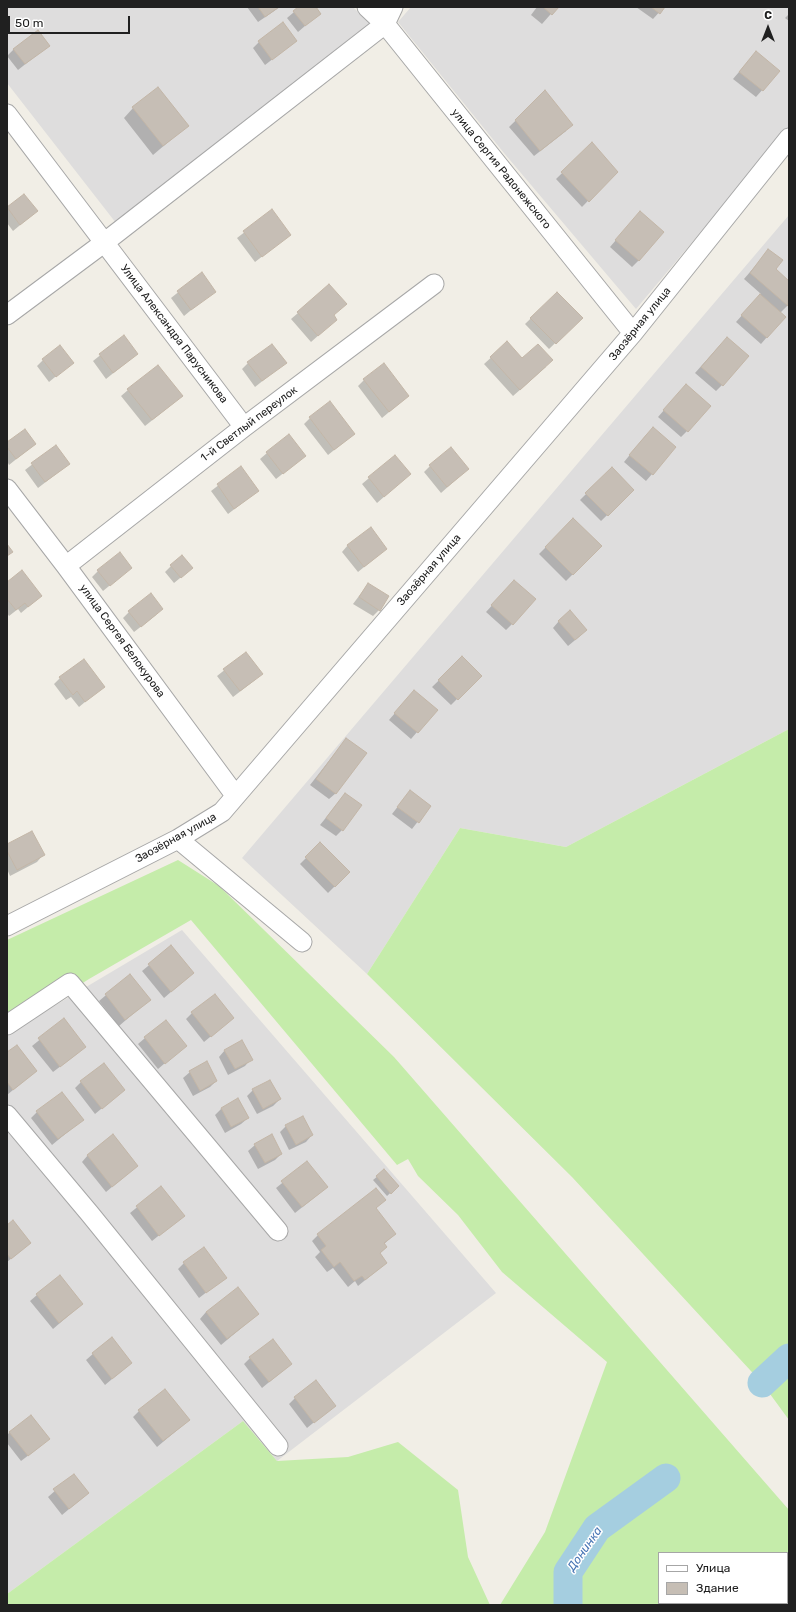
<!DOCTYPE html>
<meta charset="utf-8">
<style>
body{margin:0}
#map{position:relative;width:796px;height:1612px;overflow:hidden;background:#f1eee6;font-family:Rubik,sans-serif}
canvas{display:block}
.frame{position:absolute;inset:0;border:8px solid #202020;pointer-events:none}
.legend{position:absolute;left:658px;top:1552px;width:130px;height:52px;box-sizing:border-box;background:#fff;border:1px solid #a6a6a6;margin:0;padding:5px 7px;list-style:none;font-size:12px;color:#202020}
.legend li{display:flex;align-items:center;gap:8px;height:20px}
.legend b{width:20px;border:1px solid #a6a6a6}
.north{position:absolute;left:748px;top:8px;width:40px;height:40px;-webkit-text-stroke:3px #fff;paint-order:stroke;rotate:0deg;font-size:11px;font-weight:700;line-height:16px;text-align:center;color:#202020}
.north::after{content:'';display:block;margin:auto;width:14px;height:18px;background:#202020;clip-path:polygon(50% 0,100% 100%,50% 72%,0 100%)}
.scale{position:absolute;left:8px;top:16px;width:122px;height:18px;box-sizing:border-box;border:2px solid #202020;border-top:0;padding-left:5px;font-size:12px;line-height:14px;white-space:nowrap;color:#202020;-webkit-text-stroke:3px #fff;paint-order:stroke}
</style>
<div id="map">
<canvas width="796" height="1612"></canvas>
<div class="frame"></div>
<ul class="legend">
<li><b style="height:5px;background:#fff"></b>Улица</li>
<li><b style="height:11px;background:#c6beb5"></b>Здание</li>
</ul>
<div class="north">С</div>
<div class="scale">50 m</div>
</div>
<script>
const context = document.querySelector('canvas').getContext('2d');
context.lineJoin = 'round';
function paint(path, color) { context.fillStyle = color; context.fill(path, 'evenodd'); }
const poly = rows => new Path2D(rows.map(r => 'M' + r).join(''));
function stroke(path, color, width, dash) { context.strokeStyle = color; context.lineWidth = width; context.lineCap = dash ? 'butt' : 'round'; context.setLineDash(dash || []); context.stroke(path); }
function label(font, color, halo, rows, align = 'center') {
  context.font = font + ' Rubik,sans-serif'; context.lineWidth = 3; context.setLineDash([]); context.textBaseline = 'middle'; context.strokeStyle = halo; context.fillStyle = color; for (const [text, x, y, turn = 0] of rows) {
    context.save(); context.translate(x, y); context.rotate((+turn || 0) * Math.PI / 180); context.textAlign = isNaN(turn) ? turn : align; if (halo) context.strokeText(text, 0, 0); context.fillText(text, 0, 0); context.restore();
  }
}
const residential = poly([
 [7,7,353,7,373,27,116,223,7,83],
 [411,7,789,7,789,127,636,309,504,153,398,22],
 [789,215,789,729,566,847,460,828,367,974,242,858],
 [182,930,496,1293,277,1461,243,1421,7,1594,7,1034]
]);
const grass = poly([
 [789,729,789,1420,762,1383,572,1177,367,974,460,828,566,847],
 [178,860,219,886,394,1057,789,1510,789,1605,500,1605,545,1532,607,1362,502,1272,458,1215,418,1176,408,1159,397,1165,191,920,89,979,7,1031,7,940],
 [659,1553,787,1553,787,1603,659,1603],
 [243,1421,277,1461,348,1457,398,1442,458,1490,468,1557,490,1605,7,1605,7,1594]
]);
const shadow = poly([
 [247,7,280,7,258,22],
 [300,7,315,7,320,13,298,32,287,18],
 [537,7,557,7,542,24,531,15],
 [636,7,664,7,653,19],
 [789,14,789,21,785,18],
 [296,41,265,65,253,48,259,42],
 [48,46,18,70,7,56,14,49],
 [750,59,779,71,756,97,733,79],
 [545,92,566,131,534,156,509,127],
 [133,108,187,126,153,155,124,118],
 [592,144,616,172,582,207,556,179],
 [24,195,37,211,13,231,7,223,7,208],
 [272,211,290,235,255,262,237,238],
 [634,219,639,260,632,267,610,247],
 [769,250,775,269,789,282,789,304,780,313,767,337,761,344,736,322,761,294,744,279],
 [201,274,214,291,184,316,171,298],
 [557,293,581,318,549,349,525,324],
 [298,313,333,315,329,326,311,342,291,319],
 [123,337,137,354,106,379,93,361],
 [507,343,522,359,546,367,513,396,484,364],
 [721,344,722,385,716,391,695,373],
 [43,360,72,363,49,382,37,366],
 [248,363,285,363,255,387,242,369],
 [364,380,408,396,382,418,358,386],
 [128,390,175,402,145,426,121,396],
 [680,392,687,431,681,437,658,417],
 [310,418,354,434,328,455,304,424],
 [646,435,652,474,646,481,624,462],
 [7,444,35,444,9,465,7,461],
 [56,446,69,464,38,488,25,470],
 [267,453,305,456,276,479,260,459],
 [395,456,410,474,377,503,362,484],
 [430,466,468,469,441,493,424,472],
 [241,468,258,491,228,514,211,491],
 [612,468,633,490,601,521,580,500],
 [573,520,601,546,566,581,539,554],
 [348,545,386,549,358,572,342,552],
 [171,566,185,574,174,583,165,572],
 [131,568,103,591,92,577,98,571],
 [7,584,41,596,21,613,18,609,9,616,7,613],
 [368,584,379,610,373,616,353,604],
 [508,588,512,624,506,630,486,612],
 [129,612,156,615,134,632,123,618],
 [559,621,580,636,568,646,553,628],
 [246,653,255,680,233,697,217,676],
 [462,658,480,676,451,705,432,687],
 [60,678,103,687,79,707,71,697,66,700,54,684],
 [408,698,436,710,411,739,389,720],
 [346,739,336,793,329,799,310,785],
 [410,791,430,806,412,829,392,814],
 [345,794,342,830,336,836,320,825],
 [320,844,349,872,328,893,300,864],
 [7,845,43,855,37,862,10,876,7,869],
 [171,947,193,973,164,998,142,971],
 [130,975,149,1000,119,1026,99,1001],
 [192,1013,233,1018,204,1042,186,1019],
 [64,1020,78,1053,53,1072,32,1046],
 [145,1038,185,1046,158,1069,138,1044],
 [225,1050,251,1059,245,1066,228,1075,219,1057],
 [7,1053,36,1071,7,1095],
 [190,1072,216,1081,210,1087,193,1096,183,1078],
 [81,1082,124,1090,95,1114,75,1088],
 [253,1090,280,1099,273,1106,257,1114,247,1096],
 [238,1099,248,1118,241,1124,225,1133,215,1115,221,1109],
 [37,1112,82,1120,52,1145,31,1118],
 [286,1126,312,1135,306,1142,289,1150,280,1132],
 [255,1145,281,1154,275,1160,258,1169,248,1151],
 [88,1155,137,1166,106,1192,82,1162],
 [307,1163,320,1193,295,1213,276,1188],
 [384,1171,398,1186,387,1196,373,1180],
 [161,1188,183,1216,152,1241,130,1213],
 [384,1200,375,1209,395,1234,384,1244,386,1247,379,1254,386,1263,358,1286,355,1281,348,1287,333,1268,327,1272,315,1257,320,1252,312,1241,318,1235],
 [7,1226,23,1249,7,1262],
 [184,1263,225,1278,199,1298,178,1269],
 [37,1295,82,1304,53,1329,30,1301],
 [206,1312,258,1314,221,1345,200,1319],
 [111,1338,131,1363,105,1385,86,1360],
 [250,1358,291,1364,262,1388,244,1364],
 [295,1398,335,1405,307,1428,289,1404],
 [139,1411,189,1420,157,1447,133,1417],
 [10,1432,42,1445,21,1461,7,1443,7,1435],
 [73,1475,88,1493,62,1515,48,1497]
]);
const river = poly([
 [762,1383,789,1358],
 [568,1605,568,1572,597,1528,666,1478]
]);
const building = poly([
 [258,7,279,7,265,17,258,7],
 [298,7,316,7,321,14,305,26,293,11,298,7],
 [543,7,559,7,552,15,543,7],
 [651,7,665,7,660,14,651,7],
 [283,22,297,41,272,60,258,41,283,22],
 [38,30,50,46,25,64,13,49,38,30],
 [756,51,780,71,763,91,739,72,756,51],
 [158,87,189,126,163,146,132,107,158,87],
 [545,90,573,125,540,151,515,120,545,90],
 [592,142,618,172,589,202,561,172,592,142],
 [24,194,38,211,20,225,7,207,24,194],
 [272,209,291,235,262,257,243,231,272,209],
 [640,211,664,232,639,261,615,240,640,211],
 [768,249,783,260,776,269,789,281,788,306,750,273,768,249],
 [202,272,216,292,191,310,177,291,202,272],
 [329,284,347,304,334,315,337,320,318,336,297,312,329,284],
 [557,292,583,318,556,344,530,318,557,292],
 [760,294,786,317,767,338,741,315,760,294],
 [124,335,138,354,113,373,99,354,124,335],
 [727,337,749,356,723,386,701,367,727,337],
 [507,341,522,358,538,344,553,360,520,390,490,357,507,341],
 [272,344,287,363,262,381,247,362,272,344],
 [60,345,74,363,56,377,42,359,60,345],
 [384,363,409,396,389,412,363,379,384,363],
 [158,365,183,396,152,420,127,389,158,365],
 [686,384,711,406,688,432,663,410,686,384],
 [330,401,355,434,334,450,309,417,330,401],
 [653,427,676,447,653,475,629,455,653,427],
 [25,429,36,444,16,459,7,447,7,442,25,429],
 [289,434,306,456,283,474,266,452,289,434],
 [56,445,70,464,45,482,31,463,56,445],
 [451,447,469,469,447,487,429,465,451,447],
 [395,455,411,474,384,497,368,477,395,455],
 [241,466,259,491,234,509,217,484,241,466],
 [612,467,634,490,608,516,585,493,612,467],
 [573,518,602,546,573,575,545,547,573,518],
 [371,527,387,549,364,567,347,545,371,527],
 [7,544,13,552,7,556,7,544],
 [120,552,132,568,110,586,97,570,120,552],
 [182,555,193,568,181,578,170,565,182,555],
 [22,570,42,596,28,607,25,603,16,610,7,599,7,582,22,570],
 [514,580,536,599,513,625,491,605,514,580],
 [368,583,389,596,380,611,359,597,368,583],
 [151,593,163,609,141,627,128,611,151,593],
 [570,610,587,630,575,640,558,621,570,610],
 [246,652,263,674,240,691,223,669,246,652],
 [462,656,482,676,458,700,438,680,462,656],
 [84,659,105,687,85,702,77,691,73,695,59,677,84,659],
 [414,690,438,710,418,733,394,713,414,690],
 [346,738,367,753,336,794,316,779,346,738],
 [410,790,431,806,419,823,397,807,410,790],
 [345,793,362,805,343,831,326,818,345,793],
 [32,831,45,855,17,870,7,851,7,844,32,831],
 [320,842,350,872,335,887,305,857,320,842],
 [171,945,194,973,171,992,148,964,171,945],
 [130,974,151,1000,125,1020,105,994,130,974],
 [215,994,234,1018,211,1037,191,1012,215,994],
 [64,1018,86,1047,60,1067,38,1038,64,1018],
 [166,1020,187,1046,165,1064,144,1037,166,1020],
 [242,1040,253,1060,235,1069,224,1050,242,1040],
 [17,1045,37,1071,13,1090,7,1082,7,1052,17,1045],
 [207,1061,217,1081,200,1091,189,1071,207,1061],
 [104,1063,125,1090,102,1109,80,1081,104,1063],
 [270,1080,281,1099,263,1109,252,1089,270,1080],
 [62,1092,84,1120,58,1139,36,1111,62,1092],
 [238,1098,249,1118,231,1127,221,1108,238,1098],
 [303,1116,313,1135,296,1145,285,1125,303,1116],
 [113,1134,138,1166,112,1187,87,1155,113,1134],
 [272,1134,282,1154,265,1163,254,1144,272,1134],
 [307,1161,328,1187,302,1207,281,1181,307,1161],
 [384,1169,399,1186,391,1194,376,1176,384,1169],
 [161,1186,185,1216,159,1236,136,1206,161,1186],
 [376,1188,386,1200,376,1208,396,1234,384,1243,387,1247,380,1253,387,1263,365,1280,362,1276,354,1281,340,1262,334,1267,321,1250,326,1246,317,1234,376,1188],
 [13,1220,31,1243,11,1259,7,1254,7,1225,13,1220],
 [204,1247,227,1278,206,1293,183,1262,204,1247],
 [60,1275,83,1304,59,1323,36,1294,60,1275],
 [238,1287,259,1314,227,1339,206,1312,238,1287],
 [112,1337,132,1363,112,1379,92,1353,112,1337],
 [273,1339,292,1364,269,1382,249,1357,273,1339],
 [316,1380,336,1406,314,1423,294,1397,316,1380],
 [165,1389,190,1420,163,1441,138,1410,165,1389],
 [31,1415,50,1439,28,1456,9,1432,31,1415],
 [74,1474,89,1493,69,1509,53,1489,74,1474]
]);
const minor = poly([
 [367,7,385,24,633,333],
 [7,114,244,427],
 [7,315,105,242,385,24,393,7],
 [7,489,66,566,235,795],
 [66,566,244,427,434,284],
 [178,839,302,942],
 [7,926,178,839,222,812,633,333,789,138],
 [7,1025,70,983,278,1231],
 [7,1115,90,1214,278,1446]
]);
const streetNames = [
 ["улица Сергия Радонежского",501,169,51],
 ["Заозёрная улица",640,324,-51],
 ["Улица Александра Парусникова",174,334,53],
 ["1-й Светлый переулок",249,424,-37],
 ["Заозёрная улица",429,570,-49],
 ["улица Сергея Белокурова",122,641,54],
 ["Заозёрная улица",176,838,-29]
];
const waterNames = [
 ["Донинка",585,1549,-55]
];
paint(residential, '#dedddd');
paint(grass, '#c5ecaa');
paint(shadow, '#0003');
stroke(river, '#a5cee0', 29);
paint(building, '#c6beb5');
stroke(building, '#c3b6a7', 1);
stroke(minor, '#a7a7a7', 21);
stroke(minor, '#fff', 19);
label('11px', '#202020', '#fff', streetNames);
label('italic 12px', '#4875b4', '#fff', waterNames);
</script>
